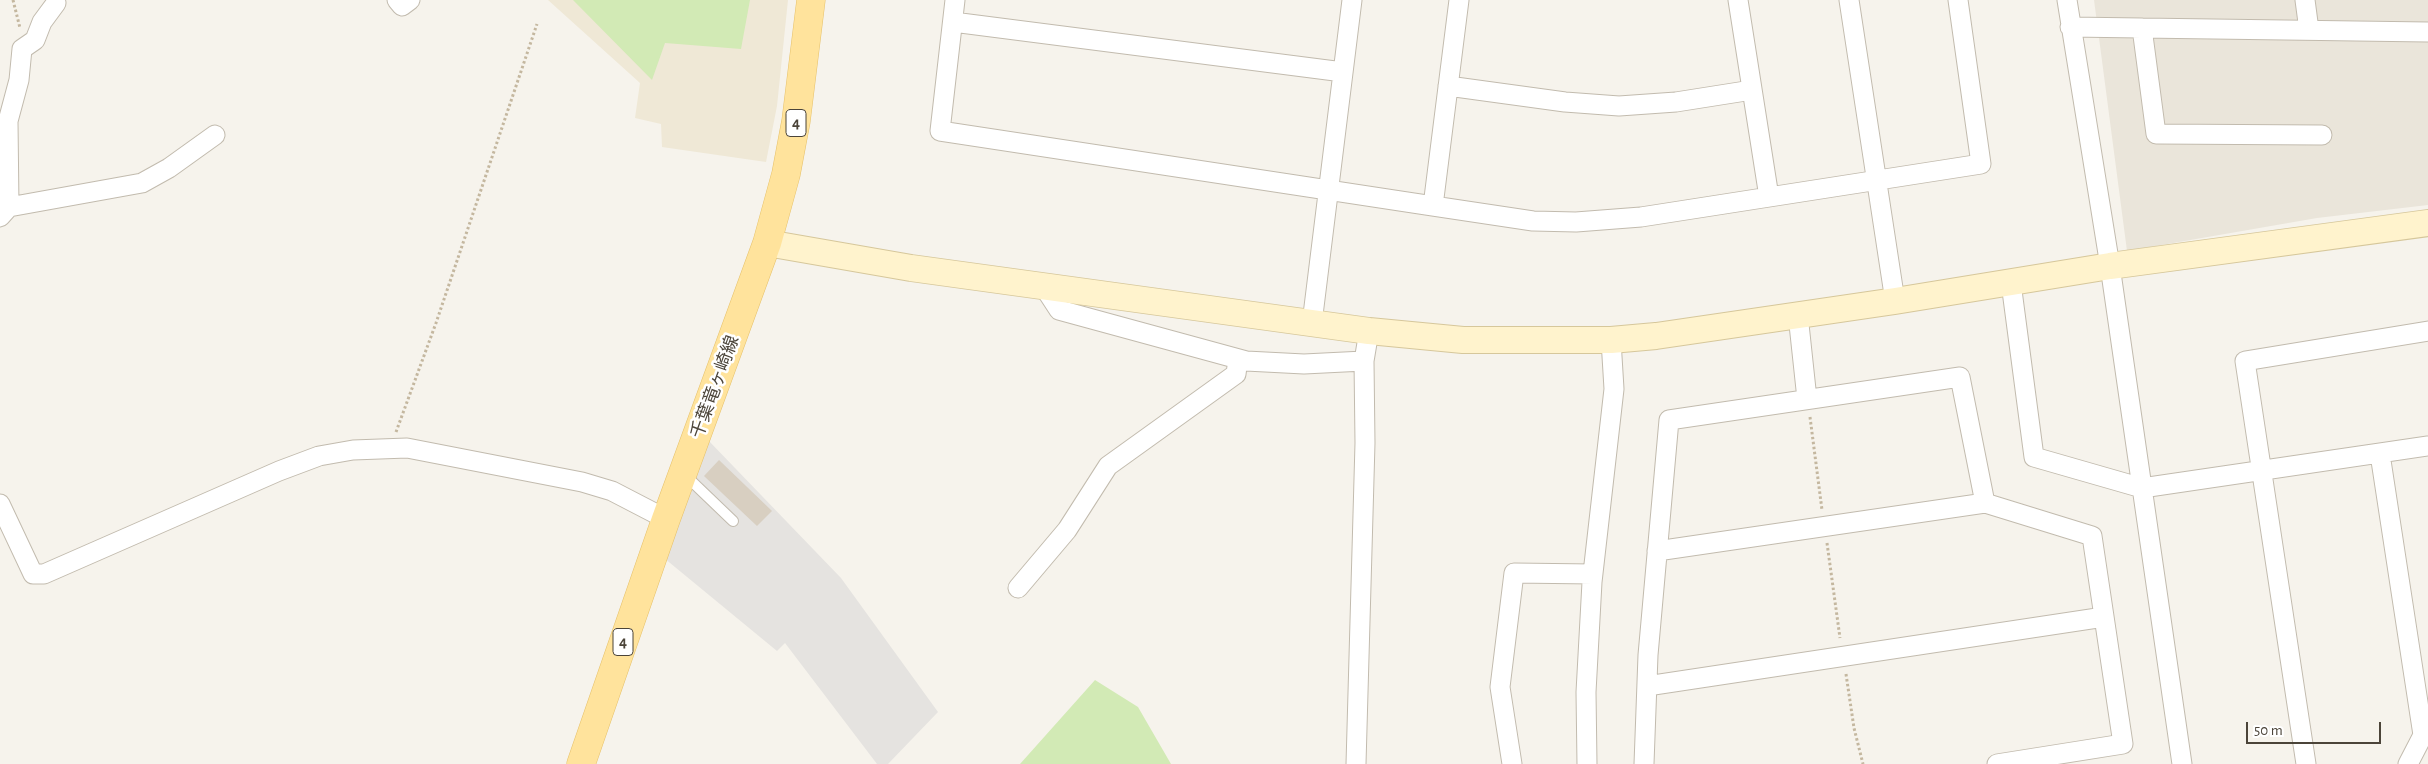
<!DOCTYPE html>
<meta charset="utf-8">
<style>
body{margin:0}
#map{position:relative;width:2428px;height:764px;overflow:hidden;background:#f6f3ec;font-family:"Alegreya Sans",sans-serif}
canvas{display:block}
.scale{position:absolute;left:2246px;top:722px;width:135px;height:22px;box-sizing:border-box;border:2px solid #4b4439;border-top:0;padding-left:6px;font-size:15px;line-height:18px;white-space:nowrap;color:#4b4439;-webkit-text-stroke:4px #fff;paint-order:stroke}
</style>
<div id="map">
<canvas width="2428" height="764"></canvas>
<div class="scale">50 m</div>
</div>
<script>
const context = document.querySelector('canvas').getContext('2d');
context.lineJoin = 'round';
function paint(path, color) { context.fillStyle = color; context.fill(path, 'evenodd'); }
const poly = rows => new Path2D(rows.map(r => 'M' + r).join(''));
function stroke(path, color, width, dash) { context.strokeStyle = color; context.lineWidth = width; context.lineCap = dash ? 'butt' : 'round'; context.setLineDash(dash || []); context.stroke(path); }
function label(font, color, halo, rows, align = 'center') {
  context.font = font + ' "Alegreya Sans","Noto Sans JP",sans-serif'; context.lineWidth = 5; context.setLineDash([]); context.textBaseline = 'middle'; context.strokeStyle = halo; context.fillStyle = color; for (const [text, x, y, turn = 0] of rows) {
    context.save(); context.translate(x, y); context.rotate((+turn || 0) * Math.PI / 180); context.textAlign = isNaN(turn) ? turn : align; if (halo) context.strokeText(text, 0, 0); context.fillText(text, 0, 0); context.restore();
  }
}
const residential = poly([
 [2094,0,2428,0,2428,205,2317,218,2127,251]
]);
const education = poly([
 [548,0,788,0,777,106,766,162,662,147,661,124,635,118,640,83]
]);
const green = poly([
 [573,0,750,0,741,49,665,43,652,80],
 [1095,680,1138,707,1171,764,1020,764]
]);
const parking = poly([
 [708,440,841,578,938,712,888,764,877,764,785,643,777,651,664,558]
]);
const building = poly([
 [719,460,772,511,757,526,704,476]
]);
const path = poly([
 [13,0,20,28],
 [1810,417,1822,510],
 [396,432,436,323,537,24],
 [1827,543,1840,638],
 [1846,674,1854,728,1863,764]
]);
const lane = poly([
 [684,474,733,521]
]);
const street = poly([
 [397,0,402,6,410,0],
 [955,0,940,131,1433,206,1533,221,1576,222,1641,217,1981,164,1958,0],
 [1738,0,1769,197],
 [1849,0,1895,301],
 [2067,0,2110,266,2182,764],
 [2305,0,2309,30],
 [953,22,1343,72],
 [2070,27,2428,32],
 [2142,28,2156,134,2322,135],
 [1448,86,1565,102,1619,106,1676,102,1752,90],
 [1433,206,1459,0],
 [9,207,8,121,19,80,22,49,35,40,42,22,56,3],
 [0,217,9,207,142,183,169,168,215,135],
 [2011,283,2034,457,2142,488,2428,446],
 [1044,287,1059,310,1246,361,1304,364,1364,361],
 [1798,315,1807,399],
 [1312,323,1352,0],
 [2380,454,2423,735,2408,764],
 [0,504,33,574,44,574,279,471,319,456,353,450,407,448,582,482,612,491,666,519],
 [1657,551,1985,503],
 [1018,588,1067,530,1108,466,1236,374,1238,359],
 [1647,686,2104,617],
 [1356,764,1365,443,1364,361,1369,331],
 [1512,764,1500,687,1514,573,1593,574],
 [1587,764,1586,692,1592,582,1614,389,1611,340],
 [1644,764,1648,655,1669,420,1960,377,1985,503,2092,536,2123,744,1997,764],
 [2306,764,2245,361,2428,331]
]);
const secondary = poly([
 [767,243,911,268,1369,331,1463,340,1611,340,1656,336,1895,301,2110,266,2428,223]
]);
const primary = poly([
 [581,764,666,519,767,243,786,174,796,121,811,0]
]);
const shields = [
 [796,123,20],
 [623,642,20]
];
const shieldNames = [
 ["4",796,123],
 ["4",623,642]
];
const streetNames = [
 ["千葉竜ヶ崎線",715,387,-70]
];
paint(residential, '#eae5da');
paint(education, '#efe8d6');
paint(green, '#d2eab5');
paint(parking, '#e5e3e0');
paint(building, '#d8cfc1');
stroke(lane, '#c2bbae', 12);
stroke(street, '#c2bbae', 21);
stroke(secondary, '#d6c79b', 28);
stroke(primary, '#e6c16a', 29);
stroke(path, '#c4b79f', 3, [2.5, 2.5]);
stroke(lane, '#fff', 10);
stroke(street, '#fff', 19);
stroke(secondary, '#fff3cd', 26);
stroke(primary, '#ffe39c', 28);
for (const [x, y, w] of shields) { const box = new Path2D(); box.roundRect(x - w / 2, y - 13.5, w, 27, 4); context.fillStyle = '#fff'; context.fill(box); stroke(box, '#4b4439', 1); }
label('bold 16px', '#4b4439', null, shieldNames);
label('18px', '#4b4439', '#fff', streetNames);
</script>
